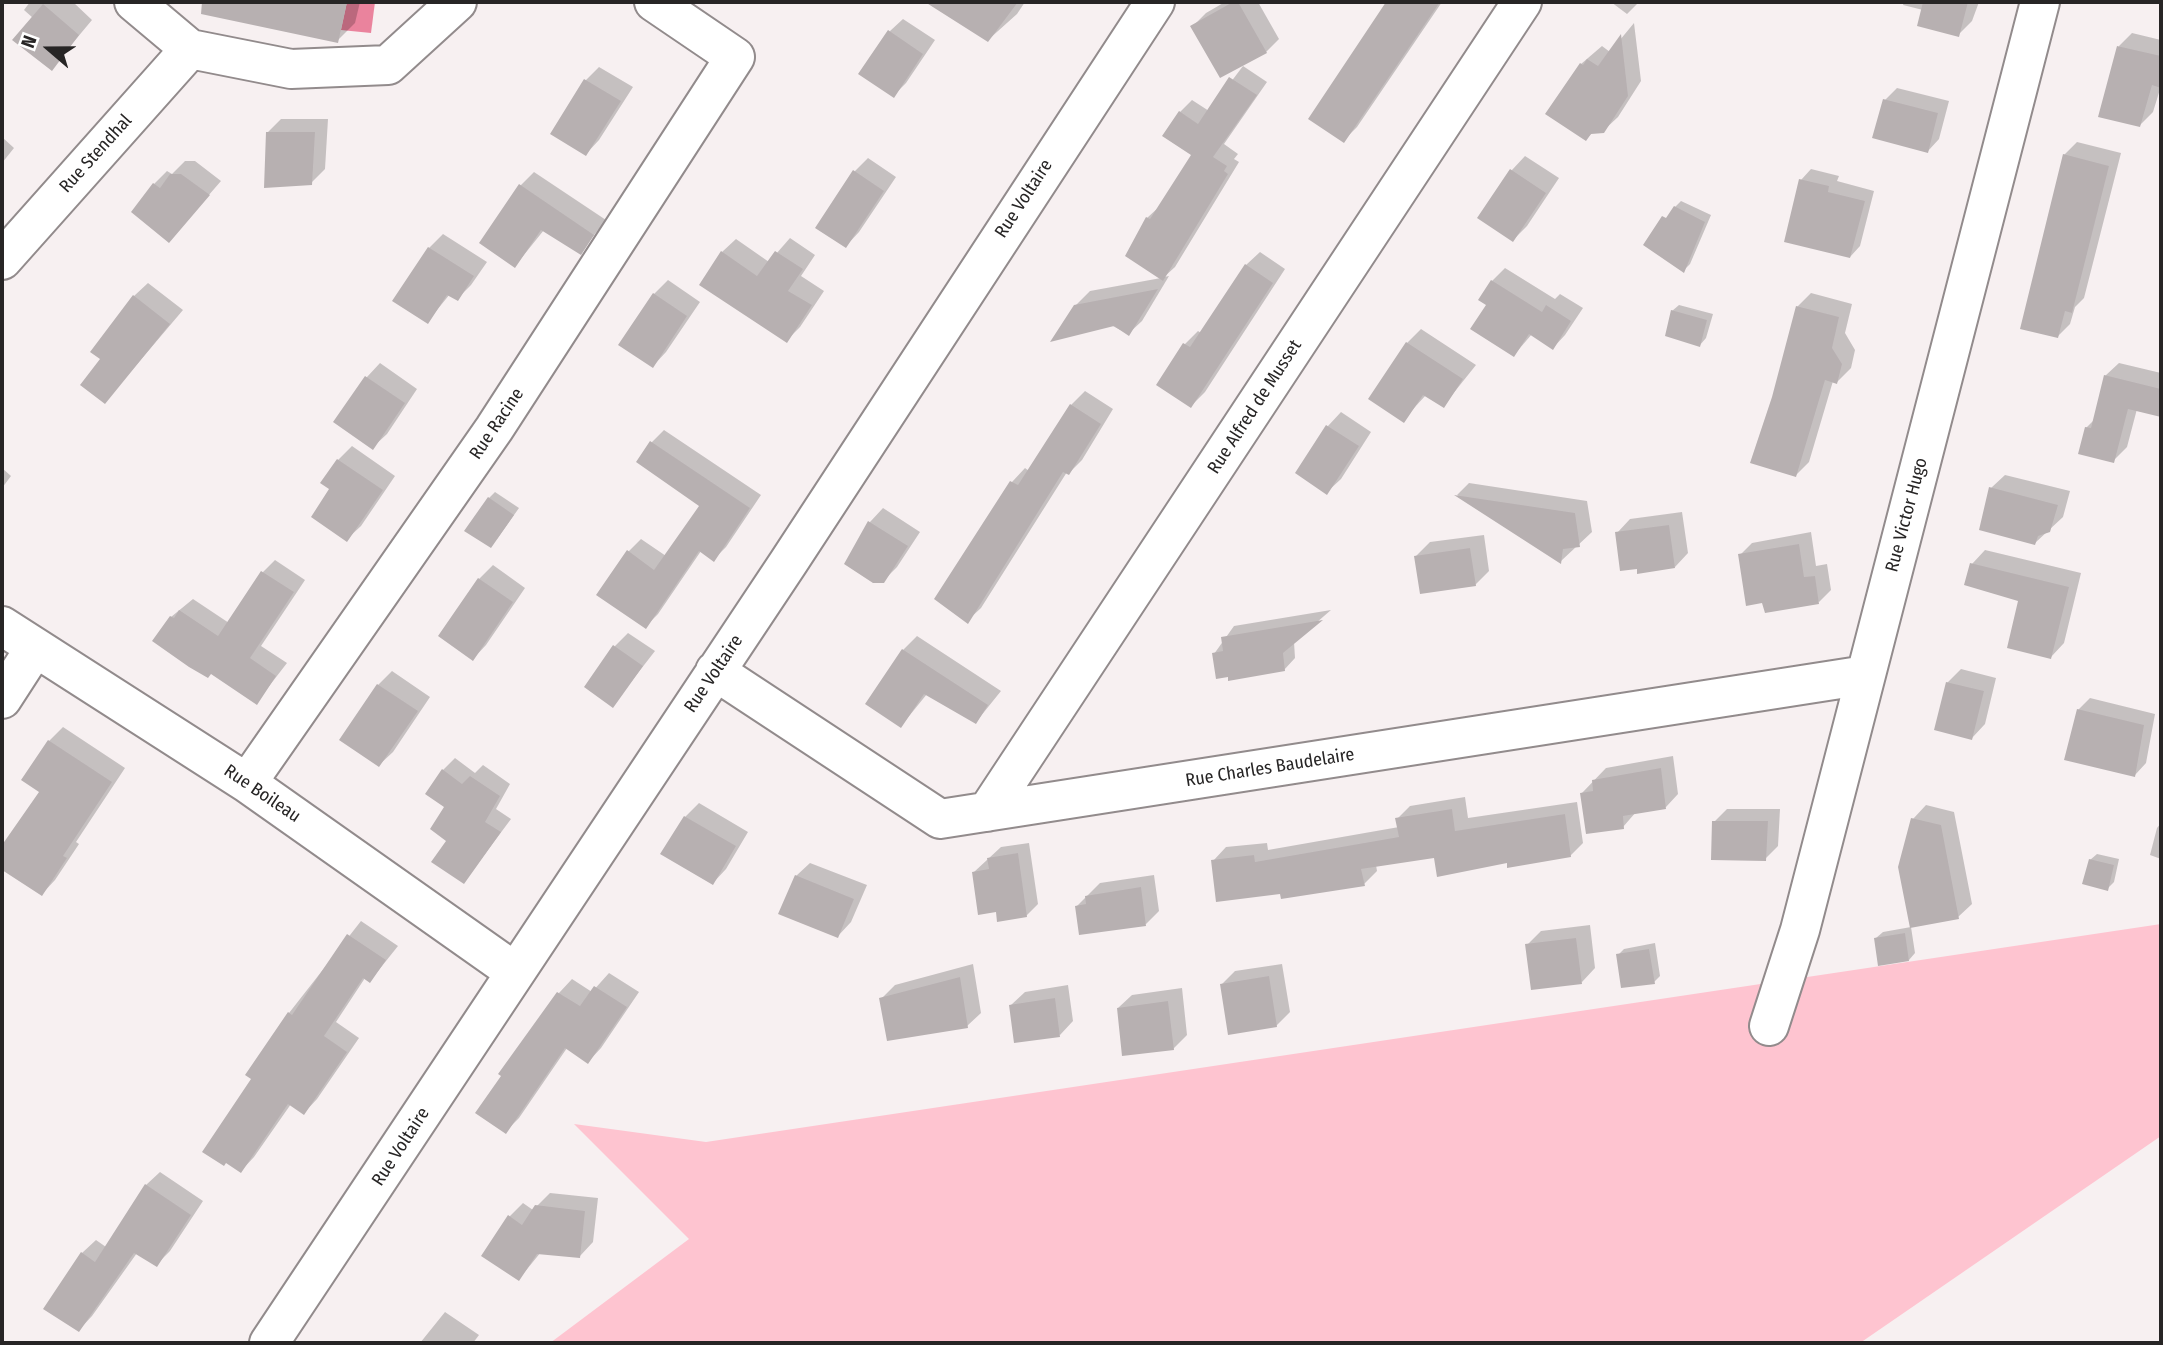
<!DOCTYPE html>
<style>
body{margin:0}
#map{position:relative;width:2163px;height:1345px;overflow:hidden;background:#f7f0f1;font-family:"Fira Sans Condensed",sans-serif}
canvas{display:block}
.frame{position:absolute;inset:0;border:4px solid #272525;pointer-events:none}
.north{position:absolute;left:14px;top:14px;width:70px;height:70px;-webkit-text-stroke:5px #fff;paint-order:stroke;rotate:290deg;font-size:19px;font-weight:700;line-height:28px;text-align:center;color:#272525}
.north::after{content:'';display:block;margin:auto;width:24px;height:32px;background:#272525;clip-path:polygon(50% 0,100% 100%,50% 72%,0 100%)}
</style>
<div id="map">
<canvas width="2163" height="1345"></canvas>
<div class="frame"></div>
<div class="north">N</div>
</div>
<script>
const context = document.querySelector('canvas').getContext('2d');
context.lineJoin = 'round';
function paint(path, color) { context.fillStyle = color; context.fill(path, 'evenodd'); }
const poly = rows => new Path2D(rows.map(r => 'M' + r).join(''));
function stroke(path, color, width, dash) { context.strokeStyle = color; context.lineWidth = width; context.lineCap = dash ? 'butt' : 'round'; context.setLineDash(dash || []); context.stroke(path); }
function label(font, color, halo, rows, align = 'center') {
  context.font = font + ' "Fira Sans Condensed",sans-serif'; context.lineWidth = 5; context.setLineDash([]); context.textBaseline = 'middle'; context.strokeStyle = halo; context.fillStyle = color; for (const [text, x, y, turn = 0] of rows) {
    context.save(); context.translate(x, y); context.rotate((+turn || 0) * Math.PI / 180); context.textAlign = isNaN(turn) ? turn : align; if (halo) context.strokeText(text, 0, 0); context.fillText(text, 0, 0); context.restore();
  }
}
const green = poly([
 [2161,924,2161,1136,1860,1343,550,1343,689,1239,574,1124,706,1142]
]);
const water = poly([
 [347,2,375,2,371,33,341,30]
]);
const shadow = poly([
 [30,2,73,2,92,20,51,69,33,18,24,10],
 [229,2,360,2,355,23,337,41,260,25],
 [962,2,1025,2,1017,14,988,40,952,17],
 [1225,2,1258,2,1279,39,1266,52,1193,26,1206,13],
 [1388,2,1442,2,1357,127,1344,140,1310,119],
 [1611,2,1639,2,1627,14],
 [1904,2,1979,2,1972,21,1958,35,1923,10,1903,5],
 [903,19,935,40,906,83,894,95,890,31],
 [1634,23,1641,81,1618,117,1603,131,1593,132,1586,139,1581,64,1602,46,1610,52],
 [2132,33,2161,40,2161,86,2153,112,2140,125,2119,46],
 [1243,66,1267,82,1224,144,1238,154,1234,159,1239,162,1175,267,1164,277,1169,276,1142,321,1128,334,1075,306,1090,291,1161,278,1147,218,1160,206,1193,155,1180,112,1192,100,1209,111],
 [599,67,633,87,599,140,586,154,586,80],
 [1897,88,1949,101,1939,139,1928,151,1885,100],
 [281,119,328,119,325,169,311,183,268,132],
 [2,137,14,148,2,163],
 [2077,142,2121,153,2084,298,2075,307,2070,324,2057,337,2064,155],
 [1525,156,1559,178,1527,226,1513,240,1480,218,1512,170],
 [868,158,896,177,859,232,846,246,855,171],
 [185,161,195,161,221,181,169,241,154,184,167,171,172,174],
 [1811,169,1839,176,1837,181,1874,191,1860,246,1850,257,1801,180],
 [534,172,606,220,580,253,544,230,515,266,520,186],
 [1681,201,1711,215,1690,264,1684,270,1675,207],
 [443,234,487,262,471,285,457,299,450,294,428,321,429,248],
 [790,238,815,255,801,276,824,291,800,327,786,341,722,252,736,239,769,262],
 [1260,252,1285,269,1205,392,1191,406,1185,344,1198,331,1201,333,1246,265],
 [1505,268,1555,299,1560,294,1583,308,1565,335,1553,348,1532,334,1514,355,1489,305,1492,281],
 [668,280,700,302,666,352,653,366,654,294],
 [148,283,183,310,105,402,102,359,134,296],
 [1811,293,1852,304,1845,333,1855,350,1851,368,1837,382,1833,381,1809,462,1796,475,1773,397,1797,307],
 [1679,305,1713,314,1706,338,1700,345,1672,311],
 [1421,329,1476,365,1444,405,1426,395,1403,420,1371,399,1407,343],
 [380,363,417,389,387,434,373,447,335,421,367,377],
 [2119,363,2161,373,2161,411,2158,414,2137,409,2127,447,2113,461,2086,428,2094,420,2105,376],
 [1085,391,1113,409,1082,460,1069,473,1067,472,981,608,967,621,936,599,1012,482,1025,468,1029,471,1071,405],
 [1341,412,1371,432,1341,479,1327,492,1328,426],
 [664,430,761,495,726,547,714,559,701,551,658,614,645,627,628,552,641,539,666,556,702,506,651,443],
 [352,446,395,476,361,526,347,539,331,488,338,460],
 [2,468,11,476,2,488],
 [2005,475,2070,491,2063,517,2035,543,1991,488],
 [1469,483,1587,501,1592,532,1561,561,1457,495],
 [495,492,519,508,497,539,489,498],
 [883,508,920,532,897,567,883,581,847,563,870,522],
 [1682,512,1688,553,1675,567,1617,533,1630,519],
 [1811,532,1816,566,1827,564,1831,590,1819,602,1740,555,1752,543],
 [1484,535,1489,571,1475,585,1416,556,1430,542],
 [1985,550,2081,573,2064,643,2051,657,2020,600,1972,564],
 [275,560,305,580,261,646,287,663,256,703,171,617,193,599,229,623,263,572],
 [493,565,525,588,486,645,473,659,479,579],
 [1331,610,1294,642,1295,658,1284,670,1214,654,1234,626],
 [628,633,655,651,613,705,615,646],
 [917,636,1001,691,976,722,927,694,901,726,903,650],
 [1961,669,1996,678,1985,724,1972,738,1947,683],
 [392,671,430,697,393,752,379,765,378,685],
 [2090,698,2155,714,2146,763,2135,775,2078,710],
 [63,727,125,768,76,842,79,844,55,880,42,894,2,868,2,848,41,792,49,741],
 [1673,756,1678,794,1666,807,1636,812,1623,827,1582,793,1606,768],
 [455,758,475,773,483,765,510,784,496,809,511,819,464,882,448,840,443,770],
 [1465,797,1468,818,1577,802,1583,843,1570,856,1508,861,1435,856,1376,865,1377,871,1364,884,1282,892,1213,861,1226,847,1267,843,1268,850,1399,827,1397,819,1410,806],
 [699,803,748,832,726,869,713,883,685,817],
 [1926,805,1954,812,1972,904,1958,917,1913,819],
 [1727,809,1780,809,1778,846,1765,859,1714,822],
 [2161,823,2161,859,2150,855,2157,828],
 [1029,843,1038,904,1026,916,997,909,974,872,1001,847],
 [2097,854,2119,859,2114,882,2107,889,2090,860],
 [810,863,867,885,851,922,838,936,796,876],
 [1154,875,1159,911,1146,924,1077,906,1100,883],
 [361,921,398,946,370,981,365,978,336,1022,359,1038,317,1099,304,1113,291,1104,254,1157,241,1171,254,1078,289,1013],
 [1590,925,1595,968,1582,982,1527,945,1541,931],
 [1911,927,1915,953,1909,960,1876,938,1883,932],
 [1655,943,1660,976,1654,982,1618,955,1624,949],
 [973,964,981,1013,967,1026,881,999,895,985],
 [1282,964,1290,1012,1276,1026,1221,985,1235,971],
 [609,973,639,992,601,1048,588,1062,567,1048,519,1118,506,1131,559,993,572,979,592,992],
 [1068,985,1073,1021,1060,1035,1011,1005,1025,992],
 [1182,988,1187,1035,1173,1049,1118,1008,1132,995],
 [160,1172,203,1201,170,1251,156,1265,137,1253,92,1316,79,1330,82,1253,96,1240,106,1247,146,1185],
 [550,1193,598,1198,593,1242,580,1256,541,1252,519,1279,509,1217,523,1203,533,1210],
 [445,1312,479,1335,473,1343,420,1343]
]);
const building = poly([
 [202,2,347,2,338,43,201,14],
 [925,2,1018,2,988,42],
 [1233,2,1238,2,1267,53,1220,78,1190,26],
 [1386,2,1440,2,1344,143,1308,119],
 [1923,2,1968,2,1959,37,1917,26],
 [43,4,79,35,52,71,12,40],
 [888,30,923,54,894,98,858,74],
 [1621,34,1628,96,1604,133,1591,134,1586,141,1545,114,1580,63,1583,65,1587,59,1598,66],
 [2117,46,2161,56,2161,88,2152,85,2140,127,2098,117],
 [1229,77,1257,95,1213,157,1227,166,1224,171,1228,174,1163,281,1125,256,1146,217,1150,219,1191,155,1162,136,1179,111,1198,124],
 [584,79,621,101,586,156,550,134],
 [1883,99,1938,113,1928,153,1872,138],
 [266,132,315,132,312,185,264,188],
 [2063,154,2109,166,2072,313,2065,311,2058,338,2020,329],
 [1510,169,1546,193,1513,242,1477,218],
 [853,170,884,191,846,248,815,228],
 [170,174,181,174,210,195,169,243,131,212,153,183,160,188],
 [1799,179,1829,186,1828,192,1865,201,1850,258,1784,242],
 [519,184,594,235,581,255,541,230,515,268,479,243],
 [1674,206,1705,222,1684,273,1643,245,1662,216,1666,218],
 [428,247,474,276,458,301,447,295,428,324,392,301],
 [721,251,757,276,775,251,803,269,788,291,812,305,787,343,699,285],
 [1245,264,1273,283,1191,408,1156,385,1183,343,1190,347],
 [1491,280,1542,312,1546,305,1571,321,1553,350,1529,334,1514,357,1470,329,1486,305,1478,300],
 [1158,289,1129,336,1114,326,1050,342,1074,305],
 [653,293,687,316,653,368,618,345],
 [133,295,170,324,105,404,80,385,100,359,90,352],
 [1796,306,1839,317,1832,348,1842,364,1837,384,1825,380,1796,477,1750,463,1772,397],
 [1671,310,1707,320,1700,347,1665,336],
 [1406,342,1463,379,1444,408,1423,395,1404,423,1368,399],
 [2104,375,2161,389,2161,417,2128,409,2114,463,2078,454,2085,427,2091,428],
 [365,376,405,403,373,450,333,422],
 [1070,404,1101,424,1069,475,1063,472,968,624,934,599,1010,481,1018,485],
 [1326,425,1359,446,1327,495,1295,473],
 [650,441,750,508,714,562,699,551,646,629,596,595,627,550,654,570,699,506,636,462],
 [337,459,383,490,347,542,311,517,329,489,320,483],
 [1989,487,2058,505,2050,532,2038,536,2035,545,1979,530],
 [1454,495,1575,513,1580,547,1563,549,1561,564],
 [488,497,514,515,491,548,464,531],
 [868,521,908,546,884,583,873,583,844,564],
 [1669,525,1675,568,1637,574,1637,569,1620,571,1615,532],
 [1799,544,1804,577,1815,576,1819,604,1765,613,1762,603,1746,606,1738,554],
 [1470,548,1476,586,1420,594,1414,556],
 [1970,563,2069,587,2051,659,2007,648,2018,601,1964,585],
 [261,571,294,592,250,658,276,676,257,705,211,674,208,678,189,667,152,641,170,616,174,618,179,610,218,636],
 [478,578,513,602,473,661,438,636],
 [1323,620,1283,653,1285,671,1228,681,1228,677,1216,679,1212,653,1223,651,1221,637],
 [613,645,643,666,613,708,584,687],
 [902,649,988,705,976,724,924,694,901,728,865,704],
 [1946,682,1984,691,1972,740,1934,730],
 [377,684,418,711,379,767,339,740],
 [2077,709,2144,725,2135,777,2064,760],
 [48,740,112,782,63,856,67,858,42,896,2,870,2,845,39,792,21,780],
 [1661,768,1666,809,1623,816,1624,829,1586,834,1580,793,1593,791,1592,780],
 [442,769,462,784,470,776,500,796,485,822,501,832,464,884,431,862,446,841,430,829,444,807,425,794],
 [1452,809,1455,831,1565,814,1571,857,1507,868,1507,863,1437,877,1434,858,1361,869,1365,886,1281,899,1280,894,1216,902,1211,860,1254,855,1255,862,1399,837,1395,818],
 [684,816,736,846,713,885,660,854],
 [1911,818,1941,825,1959,919,1910,928,1898,867],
 [1712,821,1768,821,1766,861,1711,860],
 [1018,853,1027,917,997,922,996,912,978,915,972,872,989,869,987,858],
 [2089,859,2114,865,2108,891,2082,884],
 [795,875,854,899,838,938,778,914],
 [1141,887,1146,926,1079,935,1075,906,1086,904,1085,896],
 [1905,933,1909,961,1878,966,1874,938],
 [347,934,386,960,370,983,363,978,324,1036,347,1052,304,1115,288,1104,241,1173,226,1163,224,1166,202,1152,251,1079,245,1075,288,1012,292,1015],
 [1576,938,1582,984,1531,990,1525,944],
 [1649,949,1655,984,1621,988,1616,954],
 [1269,976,1277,1027,1228,1035,1220,984],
 [960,977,968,1028,887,1041,879,998],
 [594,986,627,1007,588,1064,565,1048,506,1134,475,1113,501,1076,498,1074,557,992,580,1006],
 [1055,998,1060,1037,1014,1043,1009,1005],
 [1168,1001,1174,1050,1122,1056,1117,1008],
 [145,1184,191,1215,157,1267,134,1253,79,1332,43,1309,81,1252,95,1262],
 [535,1205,585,1211,580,1258,537,1254,519,1281,481,1256,508,1215,522,1225]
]);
const minor = poly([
 [134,2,190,49,291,69,388,65,457,2],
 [2,260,190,49],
 [2,626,247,783,515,972],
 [715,671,940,819,1866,675],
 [2,699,35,648],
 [247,783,494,429,735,57,654,2],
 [987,812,1522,2],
 [1769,1026,1800,930,2040,2],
 [269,1343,788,563,1155,2]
]);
const streetNames = [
 ["Rue Stendhal",96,154,-48],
 ["Rue Voltaire",1024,199,-57],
 ["Rue Alfred de Musset",1255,407,-57],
 ["Rue Racine",497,424,-56],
 ["Rue Victor Hugo",1907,515,-75],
 ["Rue Voltaire",714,674,-56],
 ["Rue Charles Baudelaire",1270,768,-9],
 ["Rue Boileau",262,794,34],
 ["Rue Voltaire",401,1147,-57]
];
paint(green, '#fec4d0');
paint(water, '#ea839d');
paint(shadow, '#0003');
paint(building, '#b7b0b1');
stroke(minor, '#928b8c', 42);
stroke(minor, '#fff', 38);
label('18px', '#272525', '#fff', streetNames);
</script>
